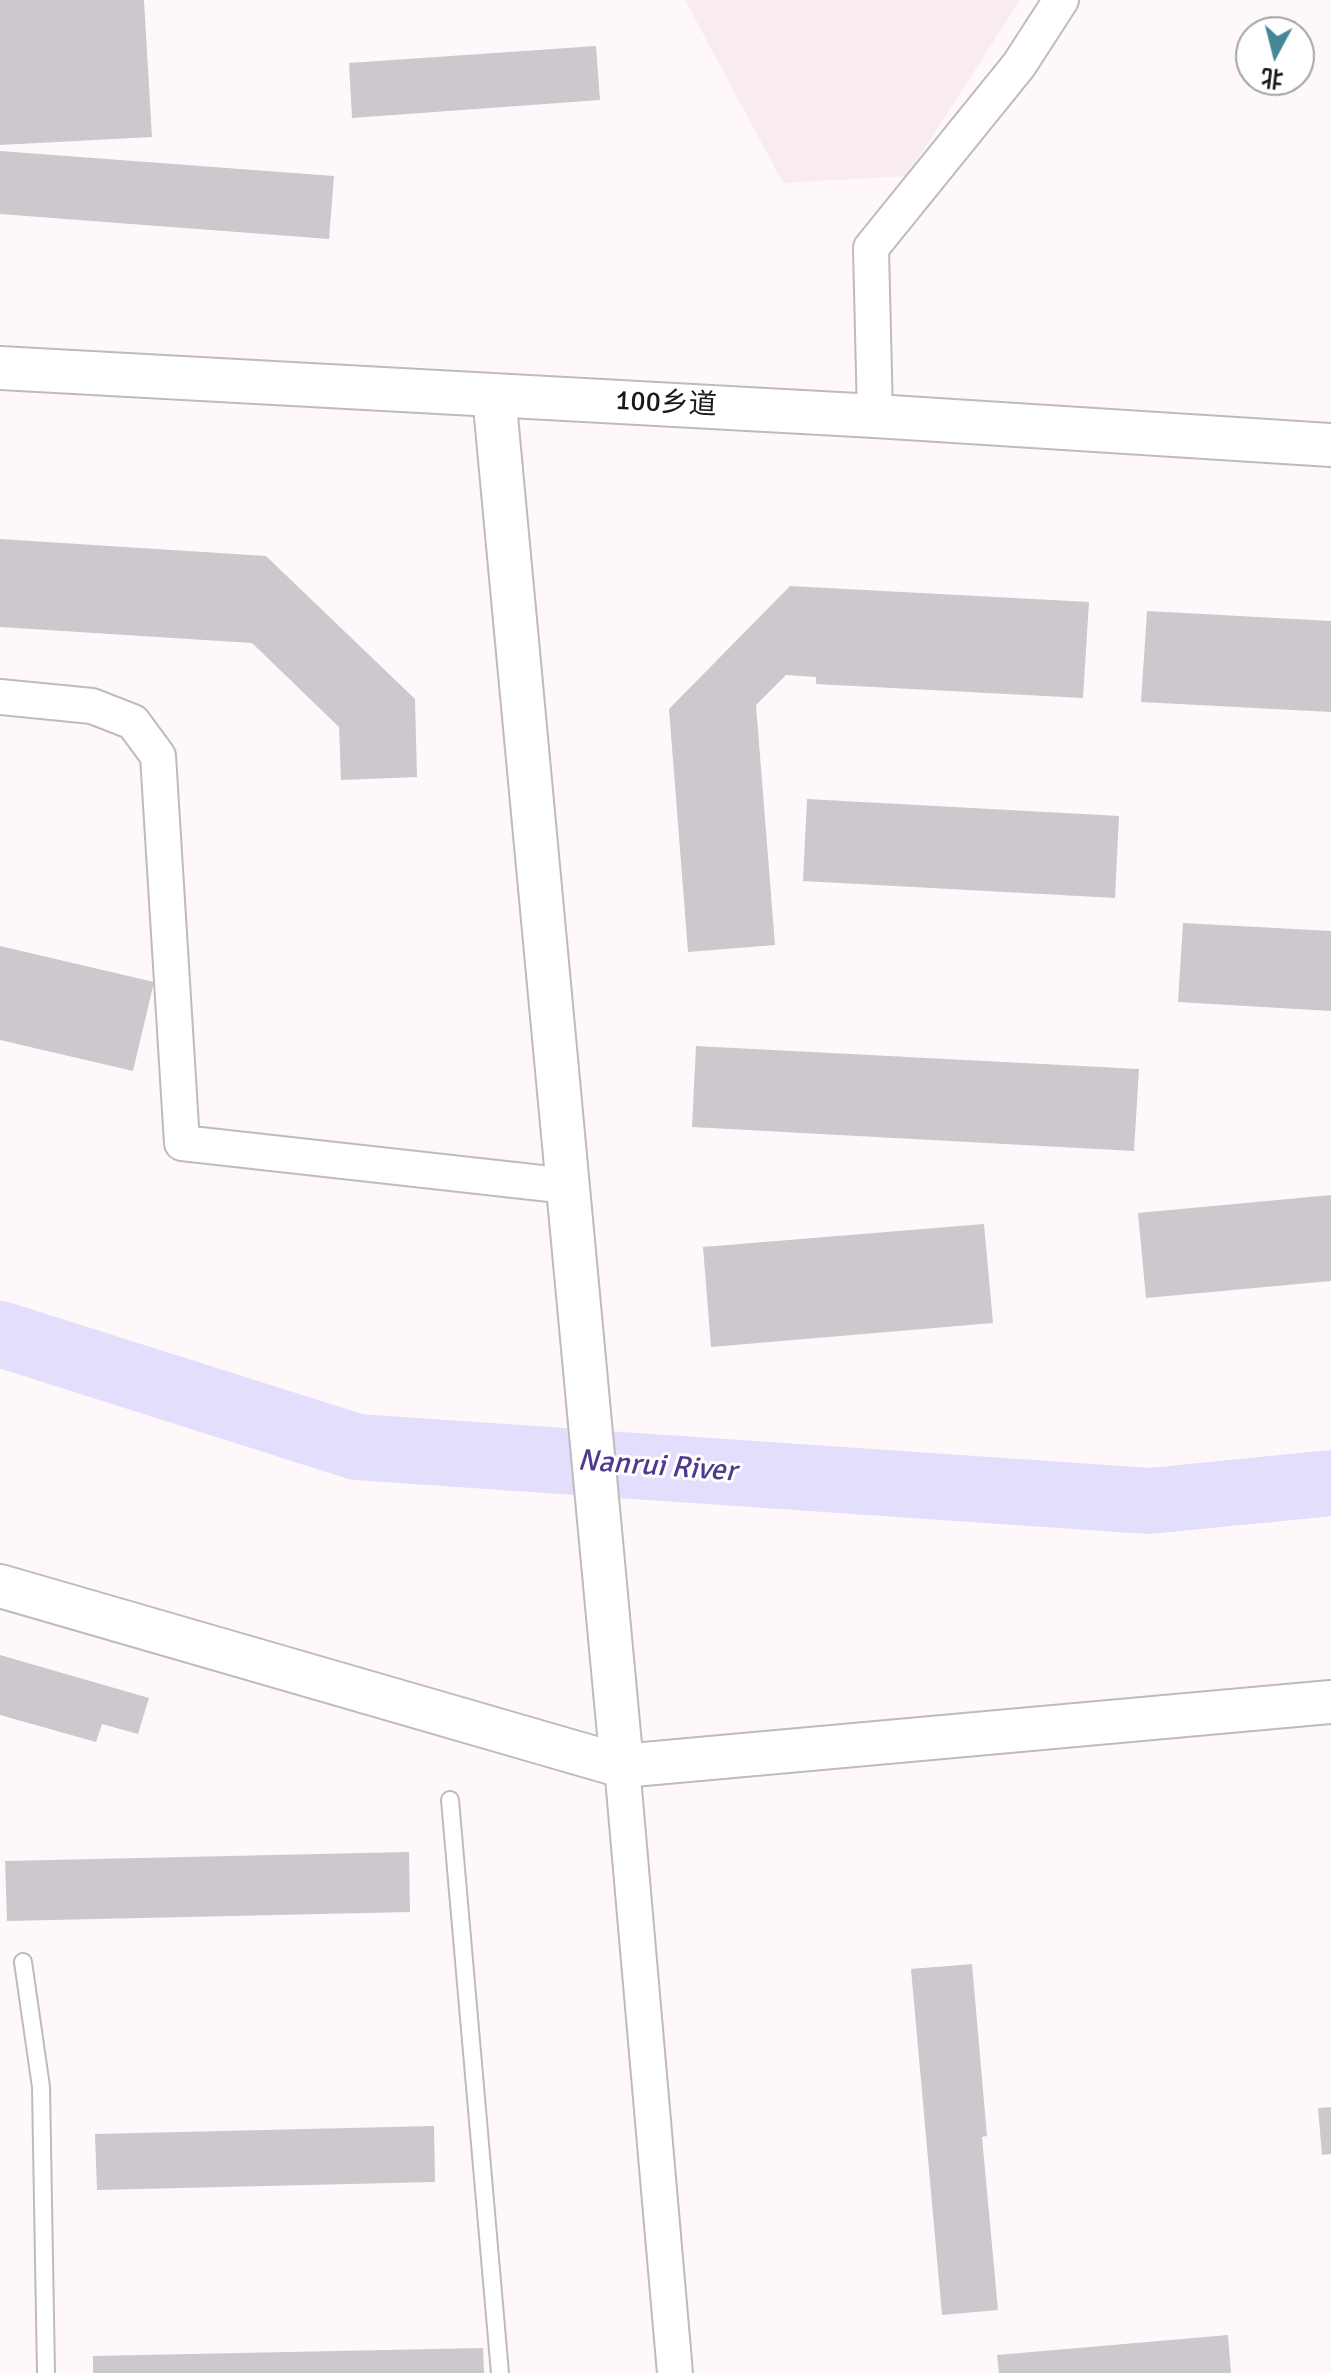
<!DOCTYPE html>
<meta charset="utf-8">
<style>
body{margin:0}
#map{position:relative;width:1331px;height:2373px;overflow:hidden;background:#fef8fb;font-family:Signika,"Noto Sans SC",sans-serif}
canvas{display:block}
.north{position:absolute;left:1235px;top:16px;width:80px;height:80px;box-sizing:border-box;background:#fff;border:2px solid #a3a3a3;border-radius:50%;rotate:187deg;font-size:22px;font-weight:700;line-height:32px;text-align:center;color:#1a1819}
.north::after{content:'';display:block;margin:auto;width:28px;height:36px;background:#448796;clip-path:polygon(50% 0,100% 100%,50% 72%,0 100%)}
</style>
<div id="map">
<canvas width="1331" height="2373"></canvas>
<div class="north">北</div>
</div>
<script>
const context = document.querySelector('canvas').getContext('2d');
context.lineJoin = 'round';
function paint(path, color) { context.fillStyle = color; context.fill(path, 'evenodd'); }
const poly = rows => new Path2D(rows.map(r => 'M' + r).join(''));
function stroke(path, color, width, dash) { context.strokeStyle = color; context.lineWidth = width; context.lineCap = dash ? 'butt' : 'round'; context.setLineDash(dash || []); context.stroke(path); }
function label(font, color, halo, rows, align = 'center') {
  context.font = font + ' Signika,"Noto Sans SC",sans-serif'; context.lineWidth = 6; context.setLineDash([]); context.textBaseline = 'middle'; context.strokeStyle = halo; context.fillStyle = color; for (const [text, x, y, turn = 0] of rows) {
    context.save(); context.translate(x, y); context.rotate((+turn || 0) * Math.PI / 180); context.textAlign = isNaN(turn) ? turn : align; if (halo) context.strokeText(text, 0, 0); context.fillText(text, 0, 0); context.restore();
  }
}
const built = poly([
 [685,0,1020,0,907,176,783,183]
]);
const river = poly([
 [0,1334,357,1447,1149,1501,1331,1483]
]);
const building = poly([
 [0,0,144,0,152,137,0,145],
 [596,46,600,100,352,118,349,63],
 [0,151,334,176,329,239,0,214],
 [0,539,266,556,415,699,417,777,341,780,339,727,252,643,0,627],
 [790,586,1089,602,1083,698,816,684,816,677,786,675,756,705,775,945,688,952,669,709],
 [1147,611,1331,621,1331,712,1141,702],
 [807,799,1119,816,1115,898,803,881],
 [1183,923,1331,931,1331,1011,1178,1002],
 [0,946,154,982,133,1071,0,1040],
 [696,1046,1139,1069,1134,1151,692,1127],
 [1331,1195,1331,1281,1146,1298,1138,1213],
 [984,1224,993,1323,711,1347,703,1247],
 [0,1655,149,1698,138,1734,102,1724,96,1742,0,1715],
 [409,1852,410,1912,7,1921,5,1861],
 [972,1964,987,2136,982,2137,998,2310,942,2315,911,1969],
 [1331,2107,1331,2154,1322,2155,1318,2108],
 [434,2126,435,2182,97,2190,95,2134],
 [1228,2335,1231,2373,999,2373,997,2355],
 [483,2348,484,2373,93,2373,93,2356]
]);
const service = poly([
 [450,1800,500,2373],
 [23,1962,41,2087,46,2373]
]);
const minor = poly([
 [875,416,871,248,1019,65,1061,0],
 [0,697,92,706,133,722,158,756,182,1143,568,1186],
 [622,1766,675,2373]
]);
const tertiary = poly([
 [0,368,875,416,1331,445],
 [494,395,622,1766],
 [0,1586,622,1766,1331,1702]
]);
const streetNames = [
 ["100乡道",666,404,3]
];
const waterNames = [
 ["Nanrui River",657,1467,4]
];
paint(built, '#f9ebf2');
stroke(river, '#e2defc', 66);
paint(building, '#ccc8cd');
stroke(service, '#c0babd', 20);
stroke(minor, '#c0babd', 38);
stroke(tertiary, '#c0babd', 46);
stroke(service, '#fff', 16);
stroke(minor, '#fff', 34);
stroke(tertiary, '#fff', 42);
label('28px', '#1a1819', '#fff', streetNames);
label('italic 30px', '#513a8e', '#fff', waterNames);
</script>
